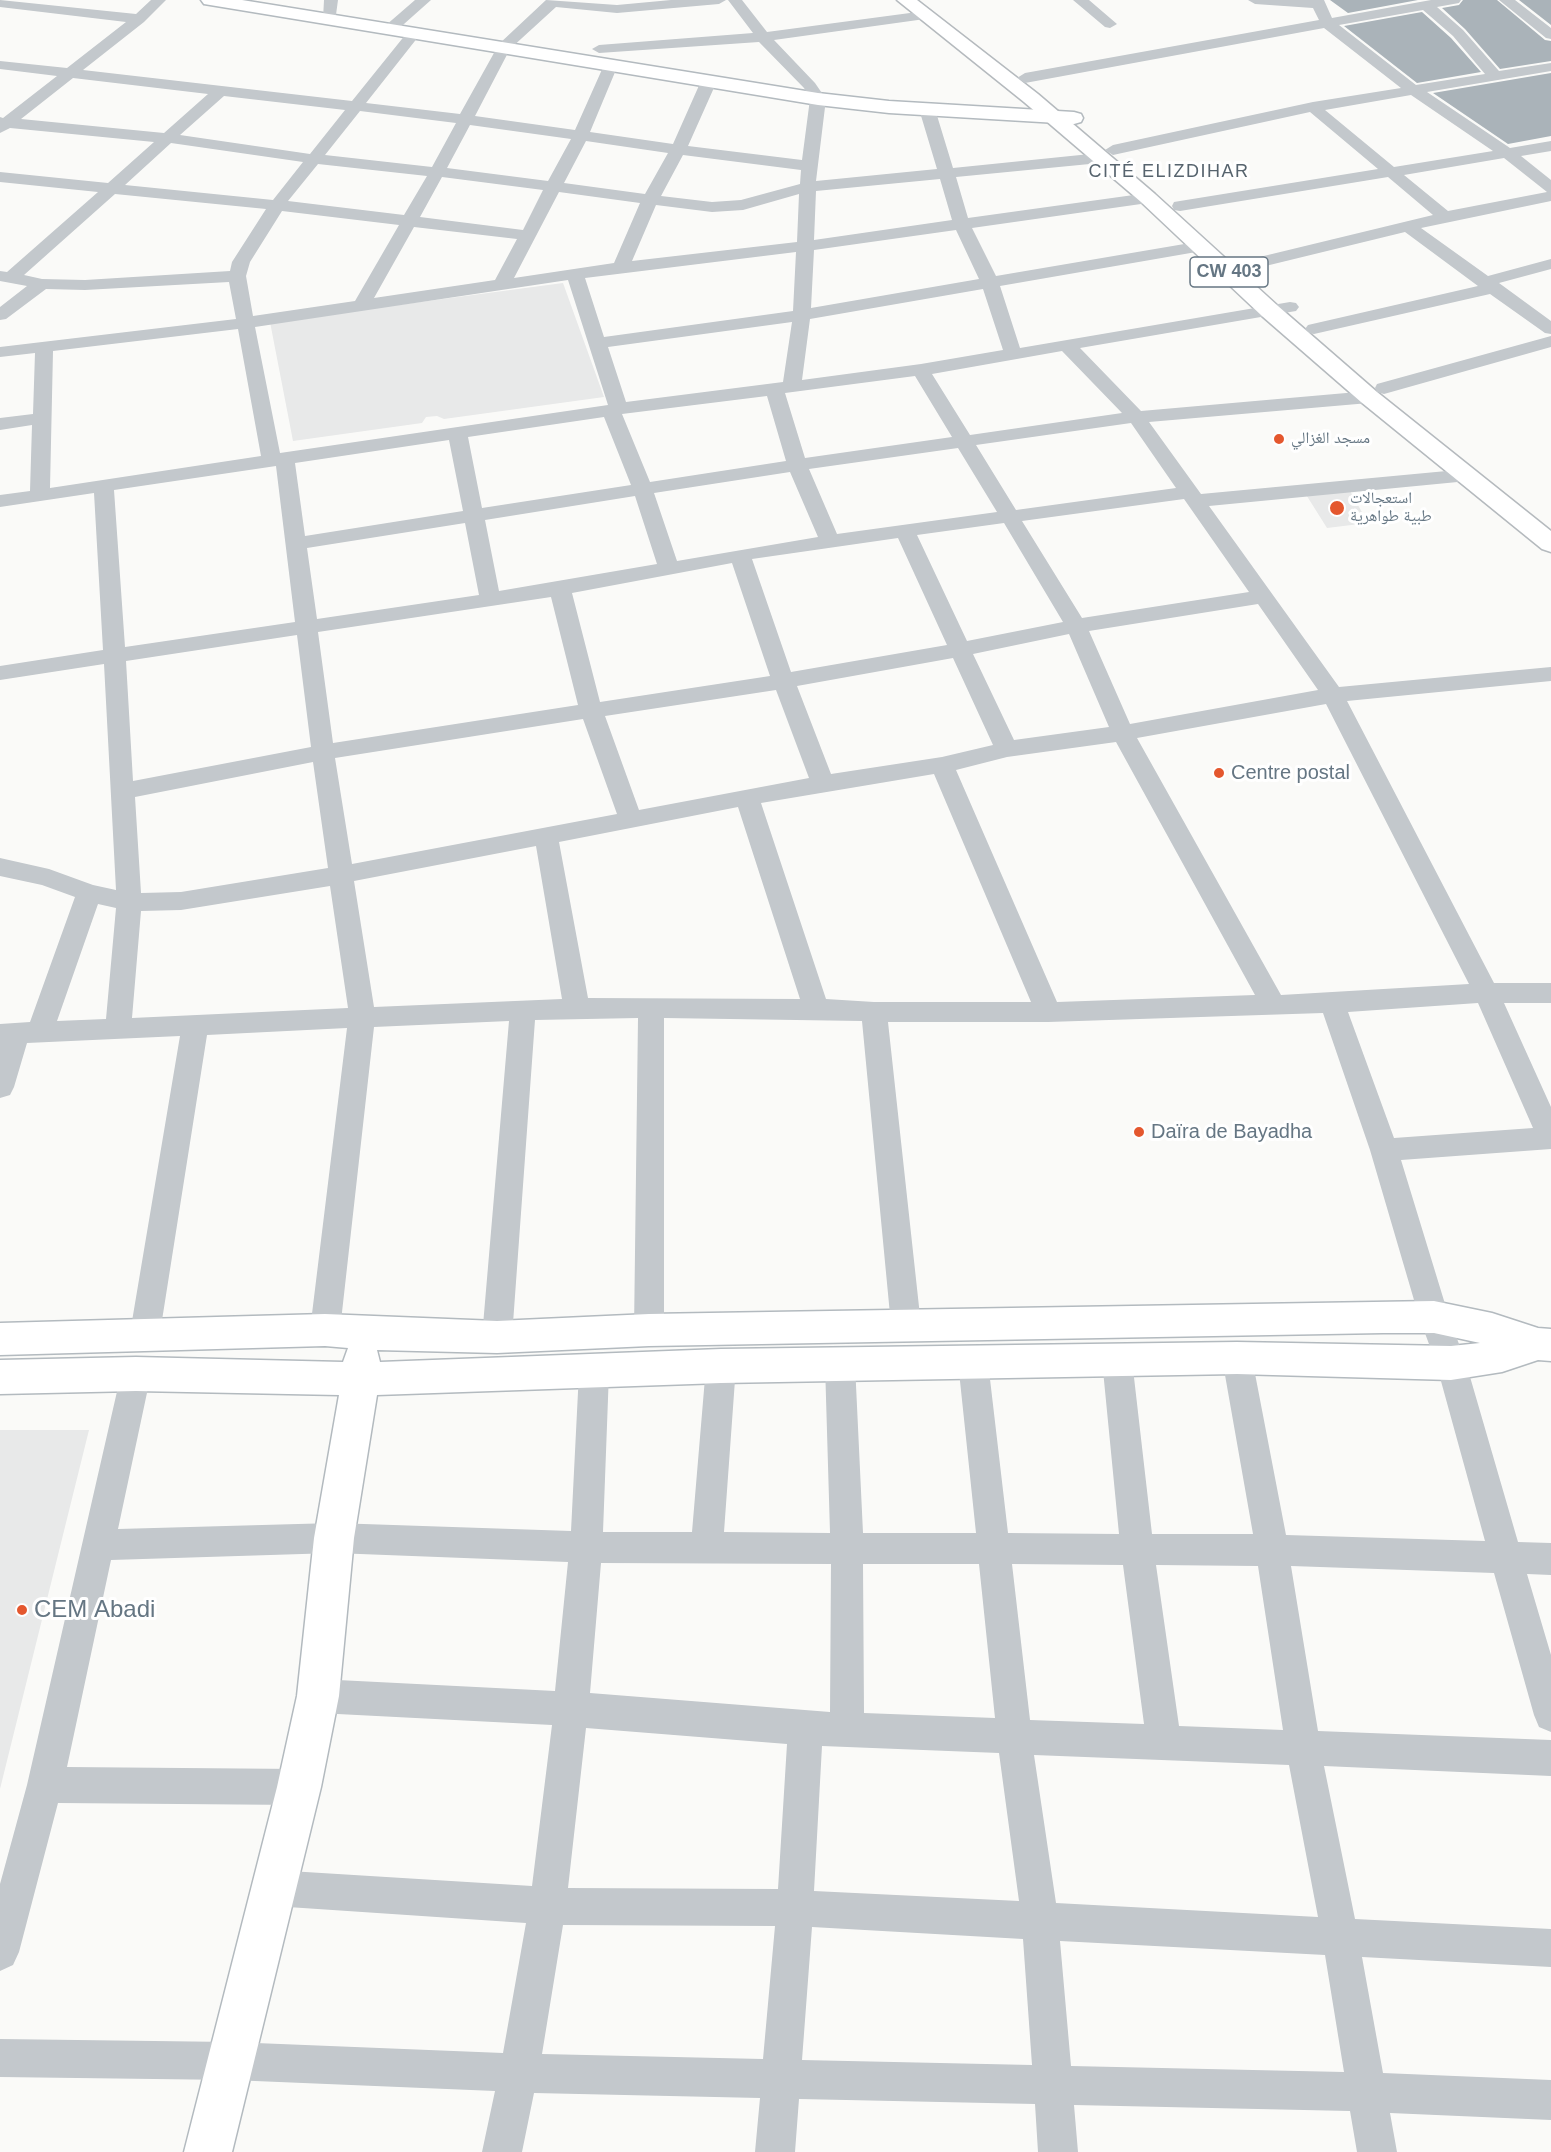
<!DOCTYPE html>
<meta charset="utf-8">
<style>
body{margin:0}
canvas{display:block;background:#fafaf8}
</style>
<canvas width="1551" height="2152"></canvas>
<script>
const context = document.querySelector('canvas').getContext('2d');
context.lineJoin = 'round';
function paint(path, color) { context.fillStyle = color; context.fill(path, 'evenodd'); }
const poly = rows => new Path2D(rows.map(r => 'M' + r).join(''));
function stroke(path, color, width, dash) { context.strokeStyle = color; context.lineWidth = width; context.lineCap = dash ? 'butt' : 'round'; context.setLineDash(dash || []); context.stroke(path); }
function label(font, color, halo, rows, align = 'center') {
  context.font = font + ' Arial,"Noto Naskh Arabic",sans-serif'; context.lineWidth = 6; context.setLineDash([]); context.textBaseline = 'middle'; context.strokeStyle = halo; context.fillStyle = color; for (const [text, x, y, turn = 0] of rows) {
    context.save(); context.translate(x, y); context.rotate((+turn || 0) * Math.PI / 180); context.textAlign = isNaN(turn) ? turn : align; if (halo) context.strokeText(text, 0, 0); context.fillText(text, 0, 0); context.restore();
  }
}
const built = poly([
 [563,283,604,397,444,419,437,416,426,417,422,423,293,441,270,322],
 [1349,489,1368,523,1327,528,1305,493],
 [0,1430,89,1430,0,1789]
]);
const building = poly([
 [1330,0,1418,0,1348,13],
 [1463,0,1497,0,1545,40,1551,41,1551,61,1500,69,1465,29,1442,8,1459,5],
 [1519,0,1551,0,1551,25],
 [1422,12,1451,38,1481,72,1417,83,1344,26],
 [1551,73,1551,136,1508,144,1433,93]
]);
const street = poly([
 [0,0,136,14,151,0,166,0,144,22,83,70,352,101,410,29,415,28,422,32,366,103,460,114,499,44,546,0,617,5,671,0,726,0,719,4,617,13,556,7,510,49,475,116,575,130,604,65,611,61,618,65,590,132,673,144,701,81,709,76,717,81,688,146,802,160,810,99,804,88,759,42,599,53,592,49,599,45,753,33,728,0,742,0,767,32,925,11,930,12,932,15,930,18,925,19,774,40,815,83,826,99,816,181,937,169,919,109,927,104,935,109,953,168,1100,153,1106,155,1108,158,1106,161,1100,163,956,177,968,218,1148,193,1156,198,1148,203,972,228,996,276,1202,241,1208,242,1211,246,1208,250,1202,251,1000,286,1020,348,1290,302,1296,303,1299,307,1296,311,1290,312,1080,348,1141,411,1369,391,1376,393,1378,397,1376,401,1369,403,1149,422,1201,494,1468,469,1475,471,1478,475,1475,479,1468,481,1209,506,1339,687,1551,667,1551,681,1347,701,1494,983,1551,983,1551,1003,1504,1003,1551,1107,1551,1149,1401,1160,1449,1317,1466,1363,1518,1542,1551,1543,1551,1575,1527,1574,1551,1655,1551,1732,1539,1727,1534,1715,1494,1573,1291,1566,1318,1731,1551,1740,1551,1776,1324,1766,1355,1919,1551,1929,1551,1967,1362,1957,1383,2073,1551,2080,1551,2120,1390,2113,1397,2152,1357,2152,1350,2111,1074,2105,1078,2152,1038,2152,1035,2104,799,2099,795,2152,755,2152,760,2098,534,2093,522,2152,482,2152,495,2091,231,2080,0,2077,0,2039,231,2042,503,2053,526,1923,273,1906,260,1901,255,1888,260,1875,273,1870,532,1886,552,1725,318,1713,306,1708,301,1696,306,1684,318,1679,555,1691,568,1562,334,1553,111,1560,67,1767,299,1769,312,1774,317,1787,312,1800,299,1805,58,1803,19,1952,13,1965,0,1971,0,1884,27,1785,121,1374,125,1364,136,1360,147,1364,151,1374,118,1529,334,1523,571,1531,579,1372,583,1362,594,1358,605,1362,609,1372,603,1532,692,1532,706,1366,710,1356,721,1352,732,1356,736,1366,724,1532,830,1533,825,1364,829,1354,840,1350,851,1354,855,1364,863,1533,976,1533,958,1362,962,1352,973,1348,984,1352,988,1362,1008,1533,1119,1534,1102,1360,1106,1350,1117,1347,1128,1350,1132,1360,1152,1534,1253,1534,1222,1358,1226,1348,1237,1345,1248,1348,1252,1358,1286,1535,1485,1541,1436,1363,1419,1317,1370,1150,1323,1013,1048,1022,888,1022,921,1325,917,1334,906,1338,895,1334,891,1325,862,1021,664,1018,664,1330,660,1339,649,1343,638,1339,634,1330,638,1018,535,1020,512,1337,508,1346,497,1350,486,1346,482,1337,509,1021,374,1027,340,1330,336,1339,325,1343,314,1339,310,1330,347,1028,207,1035,160,1333,156,1342,145,1346,134,1342,130,1333,180,1036,27,1043,14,1087,10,1095,0,1098,0,1024,30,1022,75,897,42,885,0,876,0,858,49,869,93,885,116,890,104,664,0,680,0,666,103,650,94,493,0,507,0,495,30,491,32,425,0,430,0,418,33,414,35,353,0,357,0,347,236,319,229,282,85,290,46,289,6,319,0,320,0,307,27,286,0,281,0,271,7,272,98,192,0,182,0,172,108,183,154,142,10,128,0,133,0,117,3,118,57,76,0,69,0,61,67,68,126,22,0,7,0,0],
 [73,78,208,94,164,133,21,119,73,78],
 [224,96,345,110,310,154,180,135,224,96],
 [360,111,456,123,432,167,325,155,360,111],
 [470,125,571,139,548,181,447,168,470,125],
 [586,141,668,153,645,194,564,183,586,141],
 [171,143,303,162,273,200,125,185,171,143],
 [683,155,801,170,800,184,741,200,712,202,661,196,683,155],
 [318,164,427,176,404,215,288,201,318,164],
 [442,177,543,190,523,230,420,217,442,177],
 [940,179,952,220,814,240,816,191,940,179],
 [559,192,640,203,614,263,514,278,559,192],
 [115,194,266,209,232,262,230,271,85,280,42,279,24,275,115,194],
 [799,194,797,242,632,261,656,205,712,212,743,210,799,194],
 [282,211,399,225,355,301,253,316,246,276,250,262,282,211],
 [414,227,517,239,495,280,374,298,414,227],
 [956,230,979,279,811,308,814,250,956,230],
 [796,252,793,311,604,337,585,278,796,252],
 [568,280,608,405,280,453,255,327,568,280],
 [983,289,1003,350,921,364,802,380,810,319,983,289],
 [792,322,783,382,626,402,608,347,792,322],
 [238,329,261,456,50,488,53,351,238,329],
 [1062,351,1122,413,970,435,932,374,1062,351],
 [915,376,952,437,805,458,785,393,915,376],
 [767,396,786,461,650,482,622,414,767,396],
 [604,417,631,485,482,508,468,437,604,417],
 [1131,423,1176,488,1016,510,976,445,1131,423],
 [449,440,463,511,305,536,295,463,449,440],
 [958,448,997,512,837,534,809,469,958,448],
 [276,466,295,622,125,647,114,490,276,466],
 [790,472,818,537,677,561,654,493,790,472],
 [635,496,657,564,499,591,485,520,635,496],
 [1184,499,1249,592,1082,618,1022,521,1184,499],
 [465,523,479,595,317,619,307,548,465,523],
 [1004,523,1063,622,967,641,917,535,1004,523],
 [898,538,947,645,791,672,752,559,898,538],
 [732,563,770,676,600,702,572,593,732,563],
 [551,597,578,705,333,743,318,632,551,597],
 [1258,604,1318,690,1130,724,1089,631,1258,604],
 [1069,634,1109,727,1014,740,973,654,1069,634],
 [297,635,311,747,133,781,126,661,297,635],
 [953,658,993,745,942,757,831,774,797,686,953,658],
 [776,690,809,778,639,810,605,716,776,690],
 [1326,704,1469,984,1281,995,1137,738,1326,704],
 [583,719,617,814,352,864,335,758,583,719],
 [1116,742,1255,995,1057,1002,956,770,1007,757,1116,742],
 [313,762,328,868,181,892,141,893,135,797,313,762],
 [934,774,1031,1002,874,1002,826,999,761,803,934,774],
 [738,807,800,999,588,998,559,842,738,807],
 [536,846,562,999,374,1007,354,881,536,846],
 [330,886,348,1008,132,1018,141,911,181,910,330,886],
 [98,904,116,908,106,1019,57,1021,98,904],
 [1478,1003,1533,1128,1394,1138,1348,1012,1478,1003],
 [601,1563,831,1564,830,1712,590,1693,601,1563],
 [863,1564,979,1564,995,1718,864,1713,863,1564],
 [1012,1564,1123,1565,1144,1724,1030,1720,1012,1564],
 [1156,1565,1258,1566,1283,1730,1179,1726,1156,1565],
 [586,1728,787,1744,778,1889,568,1888,586,1728],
 [822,1746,999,1753,1019,1901,814,1891,822,1746],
 [1034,1755,1289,1765,1318,1917,1056,1903,1034,1755],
 [563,1925,775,1926,763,2059,542,2054,563,1925],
 [812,1927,1023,1939,1032,2065,802,2060,812,1927],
 [1060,1941,1325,1955,1344,2072,1071,2066,1060,1941],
 [324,0,338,0,335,22,330,23,323,19,324,0],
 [415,0,431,0,395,32,385,32,383,29,385,26,415,0],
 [1073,0,1089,0,1117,24,1110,28,1105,27,1073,0],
 [1248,0,1324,0,1332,18,1431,0,1461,0,1459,3,1437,7,1463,30,1499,71,1551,63,1551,71,1427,92,1510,148,1551,141,1551,151,1521,156,1551,180,1551,201,1421,228,1488,276,1551,259,1551,269,1499,283,1551,321,1551,334,1545,333,1490,294,1314,334,1308,333,1305,329,1308,325,1478,286,1405,232,1245,271,1239,270,1236,266,1239,262,1433,215,1388,177,1180,211,1174,210,1172,206,1174,202,1180,201,1378,169,1310,112,1113,155,1105,150,1113,145,1313,102,1401,88,1324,28,1025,83,1017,78,1025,73,1319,20,1313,8,1255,4,1248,0],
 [1423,10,1453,36,1485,74,1416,85,1339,25,1423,10],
 [1411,95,1493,151,1394,167,1325,110,1411,95],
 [1504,158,1547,192,1448,211,1404,175,1504,158],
 [1499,0,1515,0,1551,28,1551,39,1546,38,1499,0],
 [1551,336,1551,347,1384,394,1377,392,1375,388,1377,384,1551,336]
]);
const secondary = poly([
 [201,0,242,0,818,93,889,101,1074,112,1081,114,1083,118,1081,122,1074,124,889,113,818,105,210,5,204,4,201,0],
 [1434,1301,1492,1313,1538,1328,1551,1329,1551,1361,1538,1360,1502,1372,1451,1380,1237,1374,721,1383,377,1395,354,1538,339,1696,321,1787,232,2152,184,2152,277,1787,297,1696,314,1538,339,1395,136,1391,0,1394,0,1360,136,1357,343,1362,348,1348,325,1346,0,1355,0,1323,325,1314,497,1321,649,1314,1434,1301],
 [1383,1333,1434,1333,1480,1343,1451,1346,1237,1342,721,1349,380,1362,377,1350,497,1353,649,1346,1383,1333]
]);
const primary = poly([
 [897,0,917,0,1038,94,1155,194,1278,306,1377,392,1551,531,1551,552,1542,549,1361,402,1262,316,1141,202,1024,102,897,0]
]);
const markers = [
 [1279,439,6,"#e4572e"],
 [1337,508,8,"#e4572e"],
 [1219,773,6,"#e4572e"],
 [1139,1132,6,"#e4572e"],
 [22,1610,6,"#e4572e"]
];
const farPoinames = [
 ["مسجد الغزالي",1291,439],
 ["استعجالات",1350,499],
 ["طبية طواهرية",1350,517]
];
const farNeighbourhoodnames = [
 ["CITÉ ELIZDIHAR",1169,172]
];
const shields = [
 [1229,272,78]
];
const shieldNames = [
 ["CW 403",1229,272]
];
const poiNames = [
 ["Centre postal",1231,773],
 ["Daïra de Bayadha",1151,1132]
];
const nearPoinames = [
 ["CEM Abadi",34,1610]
];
paint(built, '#e8e9e9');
paint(building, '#aab3b9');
stroke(secondary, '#b3babf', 3);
stroke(primary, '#b5babe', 3);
paint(street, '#c3c8cc');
paint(secondary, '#fff');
paint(primary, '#fff');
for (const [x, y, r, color] of markers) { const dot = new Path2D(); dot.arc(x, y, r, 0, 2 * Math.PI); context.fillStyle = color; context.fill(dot); stroke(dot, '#fff', 2); }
label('16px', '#657683', '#fff', farPoinames, 'left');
context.letterSpacing = '1.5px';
label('18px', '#57646e', '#fff', farNeighbourhoodnames);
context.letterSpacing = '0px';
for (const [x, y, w] of shields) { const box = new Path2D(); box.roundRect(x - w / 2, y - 15, w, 30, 4.5); context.fillStyle = '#fff'; context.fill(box); stroke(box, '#657683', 1.5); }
label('bold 18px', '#657683', null, shieldNames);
label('20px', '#657683', '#fff', poiNames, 'left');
label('24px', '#657683', '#fff', nearPoinames, 'left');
</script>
